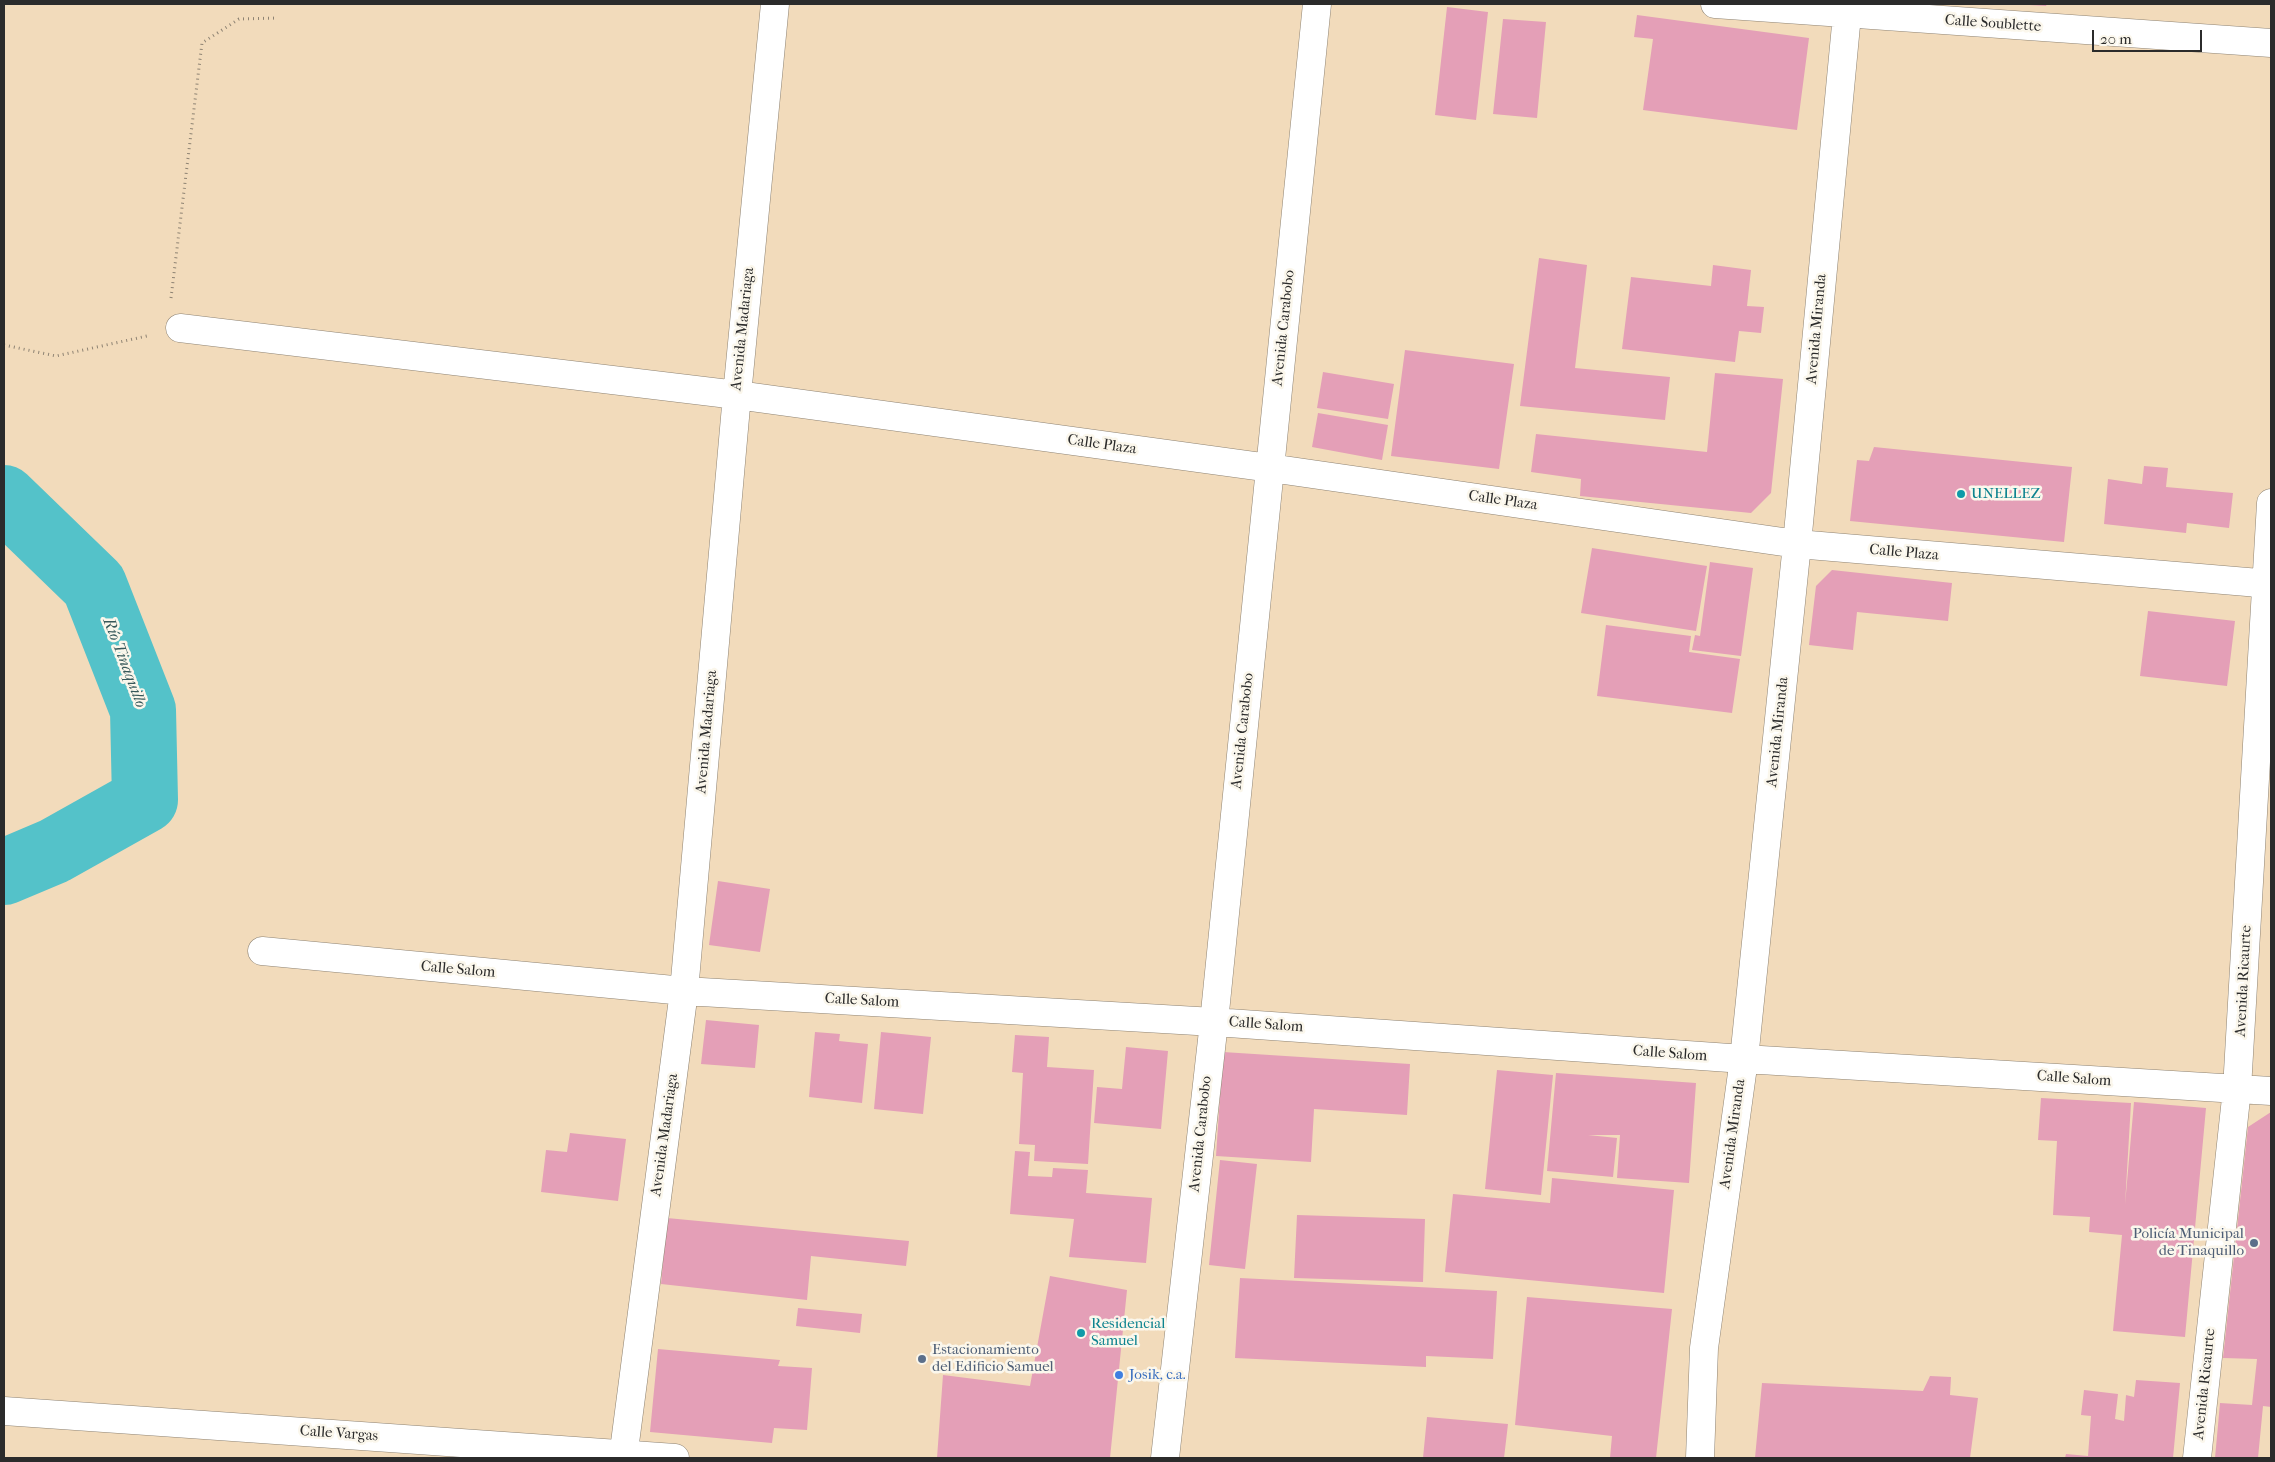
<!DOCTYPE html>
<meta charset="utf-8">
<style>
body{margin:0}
#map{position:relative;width:2275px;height:1462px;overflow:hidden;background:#f2dbbb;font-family:"IM FELL French Canon",serif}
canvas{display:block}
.frame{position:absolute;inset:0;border:5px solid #2b2b2b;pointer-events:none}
.scale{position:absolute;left:2092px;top:30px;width:110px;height:22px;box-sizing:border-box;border:2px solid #2b2b2b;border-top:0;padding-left:6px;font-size:15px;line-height:18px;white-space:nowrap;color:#2b2b2b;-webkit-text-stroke:4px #fbf7ec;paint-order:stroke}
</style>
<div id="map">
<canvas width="2275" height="1462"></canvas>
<div class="frame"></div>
<div class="scale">20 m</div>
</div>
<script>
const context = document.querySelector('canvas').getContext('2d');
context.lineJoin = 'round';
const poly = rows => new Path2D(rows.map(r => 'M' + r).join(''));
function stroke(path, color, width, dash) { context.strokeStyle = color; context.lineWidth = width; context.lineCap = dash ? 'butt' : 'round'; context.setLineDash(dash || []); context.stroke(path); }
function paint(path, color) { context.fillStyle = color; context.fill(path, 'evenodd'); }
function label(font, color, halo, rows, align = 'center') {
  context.font = font + ' "IM FELL French Canon",serif'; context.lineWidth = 5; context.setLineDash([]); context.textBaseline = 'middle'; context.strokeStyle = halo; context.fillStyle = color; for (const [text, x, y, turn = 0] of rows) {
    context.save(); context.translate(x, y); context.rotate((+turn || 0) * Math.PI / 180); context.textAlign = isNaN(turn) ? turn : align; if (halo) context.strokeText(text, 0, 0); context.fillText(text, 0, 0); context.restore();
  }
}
const river = poly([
 [4,498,94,585,143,710,145,800,54,851,4,872]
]);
const building = poly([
 [2029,4,2047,4,2046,6,2029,5],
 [1447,7,1488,12,1476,120,1435,115],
 [1637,15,1809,38,1797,130,1643,110,1653,39,1634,37],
 [1503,19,1546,22,1537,118,1493,114],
 [1539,258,1587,265,1575,368,1670,377,1665,420,1520,406],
 [1713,265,1751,270,1747,306,1764,307,1761,333,1739,331,1735,362,1622,349,1631,277,1711,286],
 [1405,350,1514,364,1499,469,1391,456],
 [1323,372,1394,384,1388,419,1317,408],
 [1715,373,1783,379,1771,493,1751,513,1580,496,1581,479,1531,472,1536,434,1707,452],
 [1318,413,1388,425,1382,460,1312,447],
 [1874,447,2072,467,2064,542,1850,521,1857,460,1869,461],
 [2144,466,2168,468,2166,487,2233,493,2229,528,2187,523,2186,533,2104,524,2108,479,2142,484],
 [1592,548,1707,566,1696,631,1581,613],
 [1710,562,1753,568,1741,656,1692,650,1695,635,1700,636],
 [1832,570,1952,583,1948,621,1857,612,1853,650,1809,645,1816,586],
 [2148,611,2235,621,2227,686,2140,676],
 [1606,625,1691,636,1689,652,1740,659,1732,713,1597,696],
 [718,881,770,889,760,952,709,945],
 [706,1020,759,1025,755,1068,701,1064],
 [815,1032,840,1034,839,1041,868,1044,862,1103,809,1097],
 [881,1032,931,1037,923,1114,874,1109],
 [1015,1035,1049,1037,1047,1067,1094,1070,1088,1164,1034,1161,1035,1145,1019,1144,1023,1073,1012,1072],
 [1126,1047,1168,1051,1161,1129,1094,1123,1097,1087,1122,1089],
 [1223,1052,1410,1064,1407,1115,1314,1109,1311,1162,1216,1156],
 [1497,1070,1553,1075,1541,1195,1485,1189],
 [1556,1073,1696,1083,1689,1183,1617,1178,1620,1135,1588,1135,1617,1138,1613,1177,1547,1171],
 [2041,1098,2131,1103,2125,1205,2134,1102,2206,1108,2185,1337,2113,1331,2122,1235,2089,1232,2090,1217,2053,1215,2057,1141,2038,1140],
 [2271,1112,2271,1407,2263,1406,2258,1458,2215,1458,2220,1403,2252,1405,2257,1359,2223,1358,2248,1127],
 [570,1133,626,1139,618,1201,541,1192,546,1150,567,1152],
 [1015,1151,1030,1152,1028,1176,1052,1177,1053,1168,1088,1170,1086,1193,1152,1198,1146,1263,1069,1257,1074,1219,1010,1214],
 [1220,1160,1257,1164,1245,1269,1209,1265],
 [1552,1178,1674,1190,1664,1293,1445,1272,1453,1194,1550,1203],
 [1297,1215,1425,1219,1423,1282,1294,1278],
 [667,1218,909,1241,906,1266,811,1256,807,1300,661,1284],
 [1050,1276,1127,1290,1110,1458,937,1458,943,1375,1030,1386],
 [1240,1278,1497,1291,1493,1359,1426,1356,1426,1367,1235,1358],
 [1527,1297,1672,1309,1656,1458,1610,1458,1612,1436,1515,1425],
 [798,1308,862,1314,860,1333,796,1326],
 [658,1349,780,1360,778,1366,812,1368,807,1430,774,1428,772,1443,650,1432],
 [1930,1376,1951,1377,1950,1395,1978,1398,1970,1458,1755,1458,1762,1383,1923,1391],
 [2136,1380,2180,1383,2173,1458,2065,1458,2066,1454,2088,1456,2091,1416,2081,1415,2084,1390,2118,1394,2115,1419,2124,1421,2126,1395,2134,1397],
 [1427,1417,1508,1424,1504,1458,1423,1458]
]);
const path = poly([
 [171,298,202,43,239,19,278,18],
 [4,345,56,356,147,336]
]);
const minor = poly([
 [1715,4,2271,43],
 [180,328,737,395,1270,468,1797,544,2271,584],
 [262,951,684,991,1214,1022,1744,1059,2271,1091],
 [4,1411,675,1458],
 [623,1458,684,991,737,395,775,4],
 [1165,1458,1214,1022,1317,4],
 [1700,1458,1704,1348,1744,1059,1797,544,1848,4],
 [2197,1458,2237,1089,2271,503]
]);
const markers = [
 [1961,494,5,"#0f9aa8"],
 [2254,1243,5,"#5c6f8a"],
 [1081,1333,5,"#0f9aa8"],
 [922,1359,5,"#5c6f8a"],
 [1119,1375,5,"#3f7fe0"]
];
const streetNames = [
 ["Calle Soublette",1993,24,4],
 ["Avenida Carabobo",1284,328,-84],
 ["Avenida Madariaga",743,329,-84],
 ["Avenida Miranda",1817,329,-85],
 ["Calle Plaza",1102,445,8],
 ["Calle Plaza",1503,501,8],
 ["Calle Plaza",1904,553,5],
 ["Avenida Carabobo",1243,731,-84],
 ["Avenida Madariaga",707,732,-85],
 ["Avenida Miranda",1778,732,-84],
 ["Calle Salom",458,970,5],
 ["Avenida Ricaurte",2244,981,-87],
 ["Calle Salom",862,1001,3],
 ["Calle Salom",1266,1025,4],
 ["Calle Salom",1670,1054,4],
 ["Calle Salom",2074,1079,4],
 ["Avenida Carabobo",1201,1134,-84],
 ["Avenida Miranda",1733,1134,-82],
 ["Avenida Madariaga",665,1135,-82],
 ["Avenida Ricaurte",2205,1384,-84],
 ["Calle Vargas",339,1434,4]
];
const cultureNames = [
 ["UNELLEZ",1971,494],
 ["Residencial",1091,1324],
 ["Samuel",1091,1341]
];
const serviceNames = [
 ["Policía Municipal",2244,1234],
 ["de Tinaquillo",2244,1251],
 ["Estacionamiento",932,1350,"left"],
 ["del Edificio Samuel",932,1367,"left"]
];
const shopNames = [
 ["Josik, c.a.",1129,1375]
];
const waterNames = [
 ["Río Tinaquillo",124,663,69]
];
stroke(river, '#54c2c9', 66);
paint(building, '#e49fb7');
stroke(minor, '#8e8373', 29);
stroke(path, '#8e8373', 3, [1, 4]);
stroke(minor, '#fff', 28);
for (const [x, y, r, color] of markers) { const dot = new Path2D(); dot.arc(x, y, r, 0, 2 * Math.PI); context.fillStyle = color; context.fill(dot); stroke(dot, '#fbf7ec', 2); }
label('15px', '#2b2b2b', '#fbf7ec', streetNames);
label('15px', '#0d838f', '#fbf7ec', cultureNames, 'left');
label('15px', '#4e5e75', '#fbf7ec', serviceNames, 'right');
label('15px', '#366cbe', '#fbf7ec', shopNames, 'left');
label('italic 16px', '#37585a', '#fbf7ec', waterNames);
</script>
